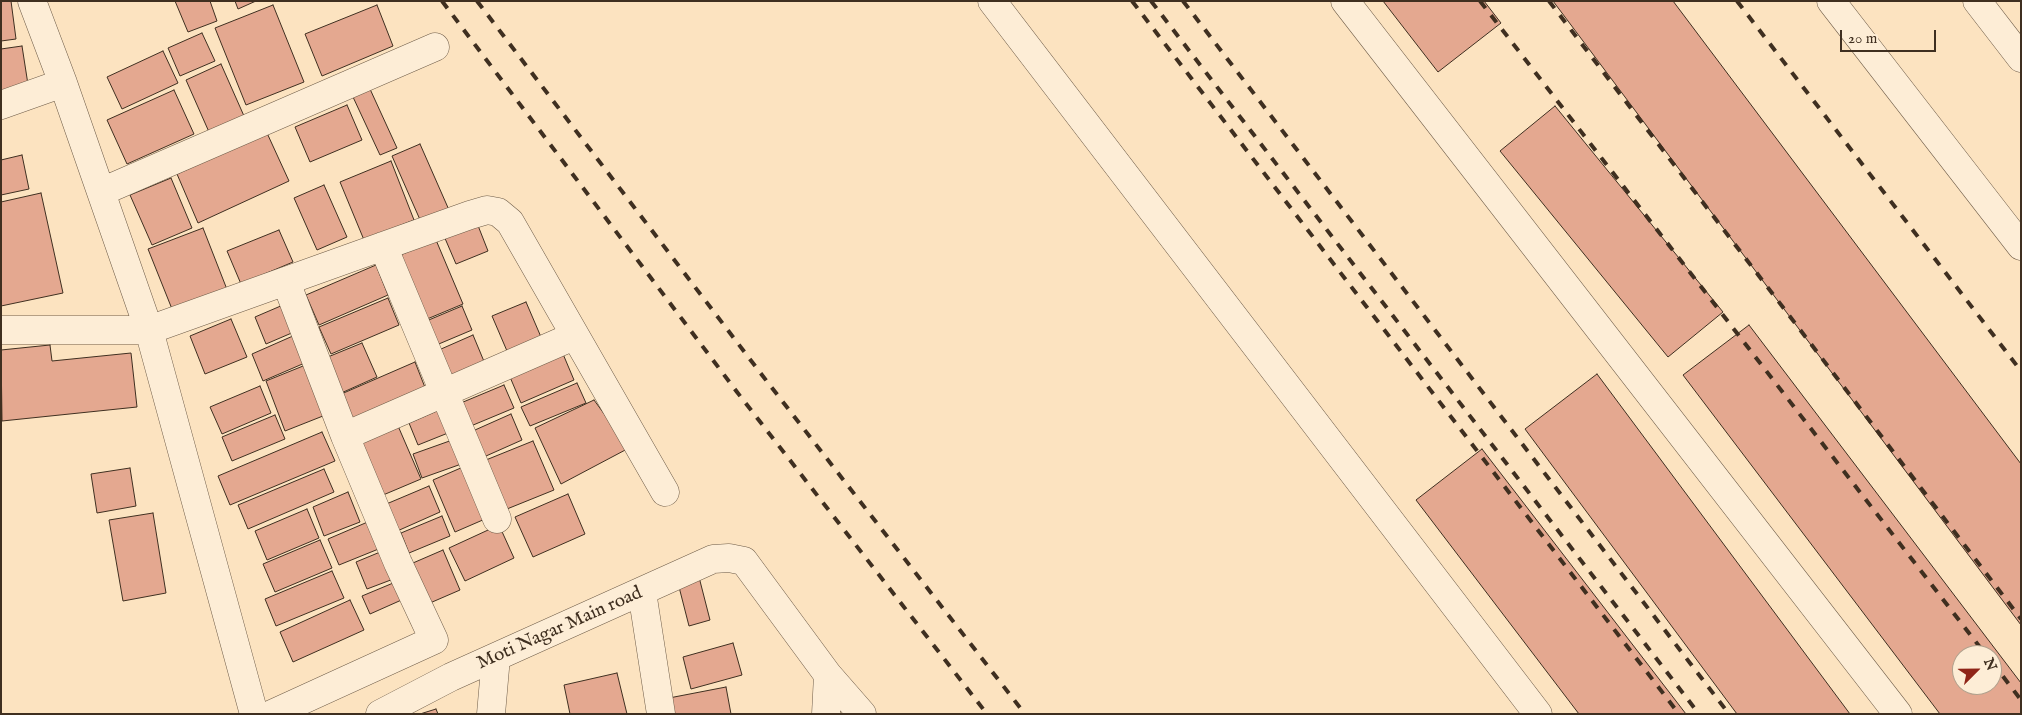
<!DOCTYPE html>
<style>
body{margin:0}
#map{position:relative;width:2022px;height:715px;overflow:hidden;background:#fce3c0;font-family:"IM FELL English",serif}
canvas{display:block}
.frame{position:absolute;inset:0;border:2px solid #3f2f20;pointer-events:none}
.north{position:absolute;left:1952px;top:645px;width:50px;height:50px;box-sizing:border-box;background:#fdedd6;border:1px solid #b1a18d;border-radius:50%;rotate:67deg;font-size:14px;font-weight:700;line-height:20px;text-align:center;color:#3f2f20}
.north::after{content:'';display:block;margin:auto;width:18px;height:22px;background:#8f2418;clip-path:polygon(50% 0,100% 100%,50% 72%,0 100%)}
.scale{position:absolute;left:1840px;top:30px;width:96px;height:22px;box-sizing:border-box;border:2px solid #3f2f20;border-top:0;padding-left:6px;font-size:15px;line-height:18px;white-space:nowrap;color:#3f2f20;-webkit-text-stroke:4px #fdedd6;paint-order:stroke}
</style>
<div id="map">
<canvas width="2022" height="715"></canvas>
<div class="frame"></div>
<div class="north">N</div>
<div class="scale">20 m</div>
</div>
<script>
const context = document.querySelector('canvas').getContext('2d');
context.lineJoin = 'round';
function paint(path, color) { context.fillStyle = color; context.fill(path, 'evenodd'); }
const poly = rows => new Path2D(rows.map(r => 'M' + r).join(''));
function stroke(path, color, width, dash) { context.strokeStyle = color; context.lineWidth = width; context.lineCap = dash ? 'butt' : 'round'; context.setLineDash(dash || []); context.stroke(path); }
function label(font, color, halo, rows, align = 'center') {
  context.font = font + ' "IM FELL English",serif'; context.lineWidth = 4; context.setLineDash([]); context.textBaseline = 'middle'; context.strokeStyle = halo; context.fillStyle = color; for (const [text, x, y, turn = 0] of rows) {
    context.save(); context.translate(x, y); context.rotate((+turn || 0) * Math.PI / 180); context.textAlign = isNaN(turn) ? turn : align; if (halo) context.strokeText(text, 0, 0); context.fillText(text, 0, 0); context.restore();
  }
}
const building = poly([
 [1,1,11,1,16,39,1,41,1,1],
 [175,1,210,1,217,21,188,32,175,1],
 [235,1,256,1,238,9,235,1],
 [1383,1,1484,1,1501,23,1438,72,1383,1],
 [1553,1,1673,1,2021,464,2021,625,1553,1],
 [273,5,304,82,246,105,215,28,273,5],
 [377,5,393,46,322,76,305,34,377,5],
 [202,33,215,61,180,76,168,48,202,33],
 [22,46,29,91,1,95,1,49,22,46],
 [163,51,178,83,122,109,107,77,163,51],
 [221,64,244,116,209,132,186,80,221,64],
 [370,89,397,148,380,155,353,97,370,89],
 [174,90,194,134,127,164,107,120,174,90],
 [347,105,362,140,310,162,295,127,347,105],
 [1555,106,1723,312,1668,357,1500,151,1555,106],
 [267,133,289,181,198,223,177,174,267,133],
 [420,144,449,210,421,222,392,156,420,144],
 [22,155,29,189,1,195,1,160,22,155],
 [391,161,414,220,364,240,340,182,391,161],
 [171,178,192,228,152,245,130,195,171,178],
 [324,185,347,237,317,250,294,198,324,185],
 [41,193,63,293,1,306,1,202,41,193],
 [477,223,488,251,456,264,444,236,477,223],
 [203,228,228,292,174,314,148,249,203,228],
 [279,230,293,262,241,284,227,251,279,230],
 [436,240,463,304,420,322,393,258,436,240],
 [376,265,388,295,319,325,306,295,376,265],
 [388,298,399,325,331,354,319,327,388,298],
 [290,302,301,329,266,344,255,317,290,302],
 [526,302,544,344,510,358,492,316,526,302],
 [462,306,472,330,434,346,424,322,462,306],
 [231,319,247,357,205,374,190,336,231,319],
 [1749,325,2021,683,2021,714,1940,714,1683,375,1749,325],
 [1962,655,1992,655,1992,685,1962,685,1962,655],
 [302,332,314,359,263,381,252,354,302,332],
 [473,335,488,371,448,388,432,353,473,335],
 [362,343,377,377,339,394,323,359,362,343],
 [50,345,52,361,131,353,137,407,2,421,1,350,50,345],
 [563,354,574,380,521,403,510,377,563,354],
 [415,362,426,390,350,423,339,395,415,362],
 [308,364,328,414,285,431,266,381,308,364],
 [1597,374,1850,714,1737,714,1525,429,1597,374],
 [577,383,586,403,530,426,521,407,577,383],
 [504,385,514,408,466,428,456,405,504,385],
 [260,386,271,413,222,434,210,407,260,386],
 [594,400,629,448,561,484,535,428,594,400],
 [448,406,458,429,418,445,409,423,448,406],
 [511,414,522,440,477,460,466,434,511,414],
 [275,415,285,439,232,461,222,437,275,415],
 [395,419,421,479,376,498,350,438,395,419],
 [322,432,335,461,230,505,218,476,322,432],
 [458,438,467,462,422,478,413,454,458,438],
 [533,441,554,490,502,511,481,462,533,441],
 [1482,449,1686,714,1579,714,1416,500,1482,449],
 [470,464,492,516,455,532,433,480,470,464],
 [130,468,136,506,97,513,91,474,130,468],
 [324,469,334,492,248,529,238,505,324,469],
 [429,486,440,512,395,532,384,505,429,486],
 [348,492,360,522,324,536,313,507,348,492],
 [568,494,585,534,533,557,515,517,568,494],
 [307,509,319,538,267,560,255,531,307,509],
 [153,513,166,593,123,601,109,520,153,513],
 [442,516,450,536,409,553,401,533,442,516],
 [370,521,381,548,339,565,328,539,370,521],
 [499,525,514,558,465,581,449,548,499,525],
 [320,540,332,568,275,592,263,564,320,540],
 [385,550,396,578,367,589,356,562,385,550],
 [443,550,460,590,423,606,406,566,443,550],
 [332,571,344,598,276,626,265,599,332,571],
 [699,577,710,620,689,626,678,583,699,577],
 [398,581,406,598,370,614,362,596,398,581],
 [350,600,364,630,293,662,280,632,350,600],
 [733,643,742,675,691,689,683,657,733,643],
 [617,673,627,714,570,714,564,685,617,673],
 [726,687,731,714,672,714,669,698,726,687],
 [436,709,438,714,420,714,436,709]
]);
const minor = poly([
 [32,1,63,83,149,330,254,714],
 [992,1,1538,714],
 [1345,1,1898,714],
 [1831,1,2021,246],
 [1977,1,2021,58],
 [1,105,63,83],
 [101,192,435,47],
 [383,246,497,519],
 [1,330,149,330,470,215,487,210,498,212,510,222,665,492],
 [345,436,574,336],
 [642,592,661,714],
 [272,714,434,640,398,563,345,436,286,282],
 [380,714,451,677,713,559,729,558,744,561,828,675,862,714],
 [491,714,496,657],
 [826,714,828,675]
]);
const rail = poly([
 [442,1,737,392,987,714],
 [477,1,762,375,1025,714],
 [1132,1,1679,714],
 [1151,1,1699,714],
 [1183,1,1729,714],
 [1480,1,1986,655],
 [1549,1,2021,619],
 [1737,1,2021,371],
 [1992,662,2021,700]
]);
const streetNames = [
 ["Moti Nagar Main road",560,629,-24]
];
paint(building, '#e4a890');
stroke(building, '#3f2f20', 1);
stroke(minor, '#6e5c48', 29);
stroke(minor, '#fdedd6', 28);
stroke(rail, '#3f2f20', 4, [9, 9]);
label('19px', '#3f2f20', '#fdedd6', streetNames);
</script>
